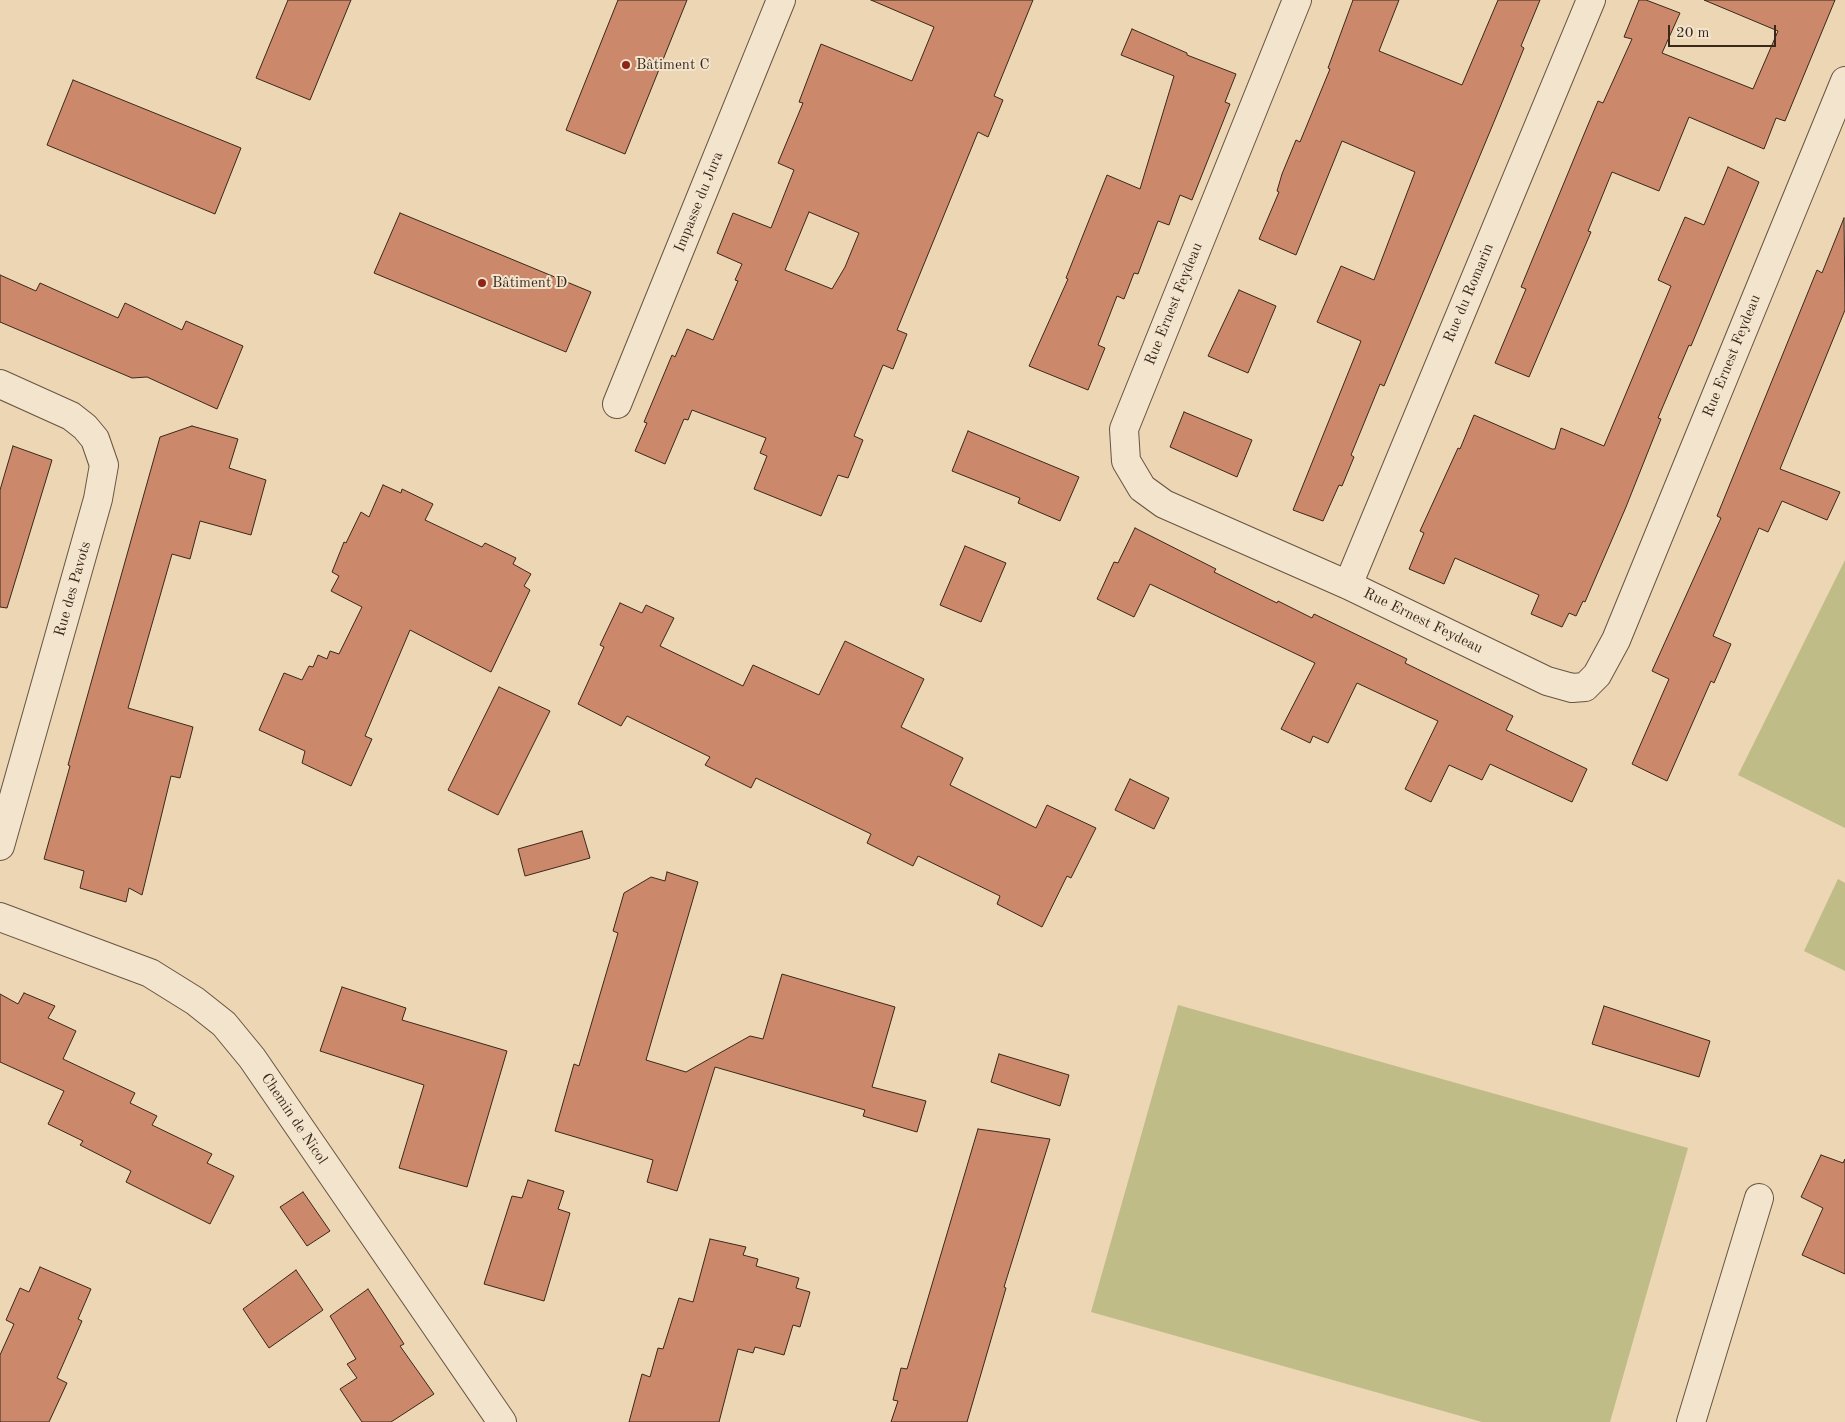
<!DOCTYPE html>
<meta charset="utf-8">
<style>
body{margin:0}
#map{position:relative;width:1845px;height:1422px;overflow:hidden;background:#edd6b4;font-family:"Old Standard TT",serif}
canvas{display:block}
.scale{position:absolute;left:1668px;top:25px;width:108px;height:22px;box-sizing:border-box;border:2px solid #3a281b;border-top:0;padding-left:6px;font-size:15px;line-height:18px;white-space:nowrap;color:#3a281b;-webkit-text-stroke:4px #f3e4ce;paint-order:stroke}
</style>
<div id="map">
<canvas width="1845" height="1422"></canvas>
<div class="scale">20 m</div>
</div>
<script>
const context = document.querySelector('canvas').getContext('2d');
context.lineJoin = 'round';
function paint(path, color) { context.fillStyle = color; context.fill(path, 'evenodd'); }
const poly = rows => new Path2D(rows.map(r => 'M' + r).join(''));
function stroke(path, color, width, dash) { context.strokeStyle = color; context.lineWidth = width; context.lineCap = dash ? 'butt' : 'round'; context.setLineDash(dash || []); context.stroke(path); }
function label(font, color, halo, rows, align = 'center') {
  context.font = font + ' "Old Standard TT",serif'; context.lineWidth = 4; context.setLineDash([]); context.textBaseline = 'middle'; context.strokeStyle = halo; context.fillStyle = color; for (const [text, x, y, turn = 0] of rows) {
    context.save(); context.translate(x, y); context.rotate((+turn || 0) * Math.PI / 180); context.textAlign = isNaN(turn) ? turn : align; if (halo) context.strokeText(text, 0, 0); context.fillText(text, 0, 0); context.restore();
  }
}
const green = poly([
 [1845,560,1845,828,1738,775],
 [1838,879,1845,883,1845,971,1804,951],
 [1178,1005,1688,1148,1610,1422,1482,1422,1091,1312]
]);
const building = poly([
 [288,0,351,0,310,100,256,78,288,0],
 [618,0,687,0,625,154,566,130,618,0],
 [871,0,1033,0,994,96,1003,100,988,137,978,132,897,330,907,334,893,369,883,365,854,436,863,440,848,478,838,475,821,516,754,489,767,456,760,453,766,438,692,410,688,420,684,419,665,464,635,451,647,423,644,422,672,355,675,357,687,329,713,340,738,281,735,280,742,264,717,253,733,213,771,228,794,170,778,163,803,103,799,102,821,44,912,81,934,27,871,0],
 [809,212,859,233,845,267,832,289,785,270,809,212],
 [1353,0,1399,0,1379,51,1462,85,1498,0,1540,0,1521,46,1524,48,1496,117,1384,386,1380,384,1351,455,1354,457,1342,486,1339,485,1323,521,1293,510,1361,341,1317,322,1341,266,1374,280,1415,172,1342,141,1296,255,1259,239,1279,192,1277,191,1282,174,1296,140,1300,142,1330,69,1328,68,1353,0],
 [1639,0,1646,0,1680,13,1662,53,1753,89,1778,31,1704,0,1835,0,1785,121,1776,118,1764,149,1689,117,1659,191,1612,172,1588,231,1591,232,1529,377,1495,363,1526,289,1521,287,1585,132,1598,101,1603,103,1632,39,1624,37,1639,0],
 [1132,29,1187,53,1187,55,1236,74,1225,102,1230,104,1192,200,1180,195,1169,225,1158,221,1138,274,1134,273,1124,299,1117,296,1098,345,1105,348,1088,390,1029,366,1068,279,1066,278,1107,175,1140,189,1174,76,1121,55,1132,29],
 [73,80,241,148,215,214,47,145,73,80],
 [1728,167,1759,182,1691,346,1689,345,1658,418,1661,419,1626,507,1585,602,1583,601,1576,616,1569,613,1562,627,1531,614,1539,595,1455,558,1444,584,1409,569,1424,533,1420,531,1458,448,1460,449,1474,415,1552,449,1555,449,1561,428,1604,446,1671,286,1658,280,1685,217,1704,225,1728,167],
 [400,213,591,292,566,352,374,273,400,213],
 [1844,218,1845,310,1780,469,1840,492,1827,520,1782,501,1768,532,1759,528,1713,636,1731,644,1714,683,1711,681,1667,781,1632,764,1669,679,1652,671,1721,518,1717,516,1817,270,1822,273,1844,218],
 [0,275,36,291,40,283,118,318,125,303,182,330,186,321,243,346,217,409,147,377,132,378,0,322,0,275],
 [1239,290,1276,306,1248,373,1208,356,1239,290],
 [1184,412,1252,440,1237,477,1170,447,1184,412],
 [192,426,238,439,229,468,266,480,251,535,200,521,190,559,172,554,128,708,193,727,180,778,171,776,142,895,129,888,126,902,80,888,84,871,44,859,70,766,68,765,160,437,192,426],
 [968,431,1079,477,1060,521,1018,503,1020,498,952,471,968,431],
 [13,446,52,460,7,608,0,607,0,490,13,446],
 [383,485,401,493,402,489,433,504,425,520,482,547,485,543,516,558,513,564,531,574,524,586,530,590,491,672,410,630,365,736,372,739,351,786,302,763,305,751,259,730,284,673,302,680,309,666,313,667,318,655,327,659,330,651,339,654,362,607,331,591,339,576,332,572,344,542,346,543,361,512,369,517,383,485],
 [1135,528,1216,569,1214,572,1277,603,1278,601,1312,618,1314,614,1407,659,1405,663,1513,716,1506,730,1587,769,1572,802,1490,764,1482,780,1449,765,1431,802,1405,789,1438,721,1357,683,1328,743,1313,736,1310,743,1281,729,1315,663,1150,584,1134,617,1097,599,1114,562,1118,563,1135,528],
 [965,546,1006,563,981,622,940,605,965,546],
 [620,603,642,613,646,605,674,618,660,646,743,686,753,665,819,695,845,641,924,679,901,727,963,758,950,785,1036,828,1047,805,1096,828,1071,878,1067,876,1042,927,997,904,1000,896,918,856,913,866,867,843,871,834,756,778,751,788,705,765,710,757,627,716,621,726,578,704,604,647,600,645,620,603],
 [499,687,550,711,498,815,448,790,499,687],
 [1130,779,1169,798,1154,829,1115,810,1130,779],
 [582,831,590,858,525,876,518,849,582,831],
 [667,872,698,882,646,1060,686,1072,750,1036,763,1039,782,974,895,1007,872,1087,926,1101,917,1132,863,1116,865,1110,715,1067,677,1191,647,1182,653,1160,555,1131,574,1064,579,1066,618,933,613,931,624,893,651,877,665,881,667,872],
 [342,987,406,1008,402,1020,507,1051,467,1187,399,1168,424,1085,320,1051,342,987],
 [24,993,55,1006,48,1018,76,1031,63,1059,135,1093,130,1103,157,1116,152,1125,212,1154,207,1163,234,1176,210,1224,126,1182,131,1171,80,1145,83,1141,48,1124,64,1091,0,1062,0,994,18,1004,24,993],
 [1604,1006,1710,1041,1699,1077,1592,1044,1604,1006],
 [999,1054,1069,1075,1060,1106,991,1082,999,1054],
 [978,1129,1050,1139,1004,1287,1006,1288,967,1422,891,1422,898,1401,893,1400,901,1368,907,1369,978,1129],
 [1821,1155,1843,1163,1845,1159,1845,1274,1802,1255,1823,1208,1801,1197,1821,1155],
 [528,1180,564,1191,558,1209,570,1213,544,1301,484,1284,512,1196,522,1198,528,1180],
 [303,1192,330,1231,307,1246,280,1207,303,1192],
 [710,1239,746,1247,743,1255,758,1259,756,1266,799,1278,796,1288,810,1292,800,1327,793,1325,784,1355,755,1347,753,1353,738,1349,719,1422,629,1422,642,1374,650,1377,658,1348,663,1349,679,1298,693,1302,710,1239],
 [40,1267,91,1289,78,1319,82,1321,57,1378,67,1383,49,1422,0,1422,0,1355,14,1324,6,1320,20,1288,29,1292,40,1267],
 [296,1270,323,1310,269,1348,243,1309,296,1270],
 [368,1289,404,1344,400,1346,434,1394,391,1422,362,1422,340,1389,357,1378,347,1364,356,1359,330,1316,368,1289]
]);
const street = poly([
 [1297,0,1124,429,1126,461,1142,488,1164,504,1348,585,1547,681,1572,688,1585,687,1597,675,1616,640,1845,81],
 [0,384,71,416,85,427,95,439,104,465,98,499,0,846],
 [617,404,781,0],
 [1348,585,1591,0],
 [0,917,150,973,195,1001,224,1024,252,1058,502,1422],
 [1691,1422,1759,1198]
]);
const markers = [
 [626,65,5,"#8f2418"],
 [482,283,5,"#8f2418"]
];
const poiNames = [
 ["Bâtiment C",636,65],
 ["Bâtiment D",492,283]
];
const streetNames = [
 ["Impasse du Jura",699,202,-68],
 ["Rue du Romarin",1469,293,-67],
 ["Rue Ernest Feydeau",1174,304,-68],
 ["Rue Ernest Feydeau",1732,356,-68],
 ["Rue des Pavots",73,589,-74],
 ["Rue Ernest Feydeau",1423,621,26],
 ["Chemin de Nicol",294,1119,56]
];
paint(green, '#bfbc88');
paint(building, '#cc886a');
stroke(building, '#3a281b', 1);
stroke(street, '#675441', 30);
stroke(street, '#f3e4ce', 28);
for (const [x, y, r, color] of markers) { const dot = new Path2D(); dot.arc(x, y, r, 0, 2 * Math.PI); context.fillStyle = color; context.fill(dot); stroke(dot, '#f3e4ce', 2); }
label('15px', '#3a281b', '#f3e4ce', poiNames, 'left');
label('15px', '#3a281b', '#f3e4ce', streetNames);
</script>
